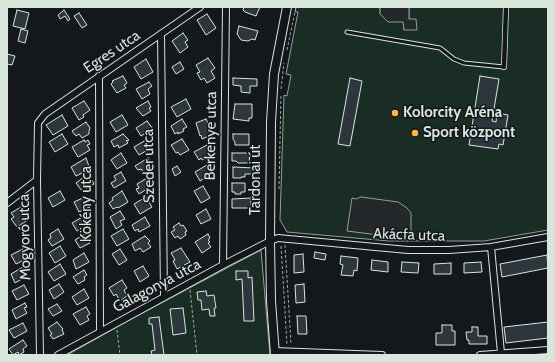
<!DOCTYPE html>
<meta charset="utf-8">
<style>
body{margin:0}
#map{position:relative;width:555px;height:362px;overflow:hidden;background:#14181c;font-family:Cabin,sans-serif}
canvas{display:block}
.frame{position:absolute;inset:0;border:8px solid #d8e6dc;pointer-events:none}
</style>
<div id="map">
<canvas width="555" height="362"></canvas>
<div class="frame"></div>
</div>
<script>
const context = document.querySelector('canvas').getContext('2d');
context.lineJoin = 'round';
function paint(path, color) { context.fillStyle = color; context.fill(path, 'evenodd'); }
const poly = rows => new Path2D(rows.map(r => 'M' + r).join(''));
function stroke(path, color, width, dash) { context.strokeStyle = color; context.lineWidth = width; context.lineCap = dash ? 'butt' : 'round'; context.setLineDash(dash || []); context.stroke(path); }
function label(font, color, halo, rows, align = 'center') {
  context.font = font + ' Cabin,sans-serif'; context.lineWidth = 3; context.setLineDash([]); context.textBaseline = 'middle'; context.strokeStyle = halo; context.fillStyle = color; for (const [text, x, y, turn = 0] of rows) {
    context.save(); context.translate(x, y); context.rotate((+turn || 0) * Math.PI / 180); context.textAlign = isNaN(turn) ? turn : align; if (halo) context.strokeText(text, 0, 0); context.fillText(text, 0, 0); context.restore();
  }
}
const green = poly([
 [296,7,380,7,380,14,404,22,404,30,409,19,409,7,548,7,548,230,484,241,389,241,287,232,280,220,284,95,287,96,291,75,286,74,298,12,295,12,296,7],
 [261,250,270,355,67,355,133,318,261,250]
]);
const parking = poly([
 [380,7,409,7,409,19,416,19,417,30,404,30,403,22,388,22,380,14,380,7],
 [361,197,398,202,407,208,411,213,411,239,347,231,352,198,356,199,361,197]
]);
const building = poly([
 [244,7,260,7,256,16,245,12,243,10,244,7],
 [17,10,29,13,25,29,13,26,17,10],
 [64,10,70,19,68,21,65,16,60,19,58,15,64,10],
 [79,13,87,25,82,28,74,16,79,13],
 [207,14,216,28,206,35,197,20,207,14],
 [239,26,258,31,255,40,252,39,248,41,241,40,237,34,239,26],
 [21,29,28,31,25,43,18,41,21,29],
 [183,33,188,40,185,42,188,47,180,53,172,41,183,33],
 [7,54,15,56,12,65,7,64,7,54],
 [208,58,215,68,211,71,215,78,207,83,204,78,201,80,197,73,200,72,196,65,208,58],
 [146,59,153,72,141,79,134,67,146,59],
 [180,62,184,69,176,74,172,67,180,62],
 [123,76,127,83,124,85,126,88,117,93,111,84,113,82,112,81,123,76],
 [480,76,499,79,492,121,496,122,497,113,508,115,503,145,499,144,498,149,469,145,480,76],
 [233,78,257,79,257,86,250,86,250,93,241,92,241,86,233,85,233,78],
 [350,78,362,81,350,146,338,144,350,78],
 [149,82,152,86,148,89,150,94,142,99,136,89,149,82],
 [186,99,191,109,177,117,171,107,186,99],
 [84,101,90,110,83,115,84,117,79,120,72,108,84,101],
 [148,101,151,107,149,108,151,111,143,116,136,108,148,101],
 [235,104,252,104,252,118,249,118,249,121,233,119,235,104],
 [62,115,68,126,53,135,46,125,62,115],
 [122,115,128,125,116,132,110,122,122,115],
 [182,119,187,127,183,129,184,131,178,134,178,132,175,134,171,126,182,119],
 [206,119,213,134,202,139,201,135,200,136,196,123,206,119],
 [147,121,153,129,141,136,136,128,147,121],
 [86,122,90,128,89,131,89,134,82,138,79,134,76,136,72,131,86,122],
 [62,134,68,144,55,152,49,142,62,134],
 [123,134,129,140,127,141,126,140,128,143,119,148,118,145,114,147,111,141,123,134],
 [233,134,249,134,249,145,235,145,235,142,233,139,233,134],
 [182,139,189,150,180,155,178,152,176,153,171,145,182,139],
 [84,140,85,142,88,140,90,144,87,145,90,150,78,157,72,147,84,140],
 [146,140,151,148,139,155,134,147,146,140],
 [207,145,211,153,208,155,209,157,202,160,201,158,199,160,194,152,207,145],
 [121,153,127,163,117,169,111,160,121,153],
 [232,153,250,153,249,163,238,163,236,161,232,161,232,153],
 [86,158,90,169,76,176,71,167,86,158],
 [148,158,151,164,148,165,151,169,144,173,141,169,138,170,135,166,148,158],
 [207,165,212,174,200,181,195,172,207,165],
 [177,166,181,172,175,176,172,169,177,166],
 [233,167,254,168,254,174,245,174,245,177,241,177,241,178,233,178,233,167],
 [121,172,126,181,114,188,111,183,116,180,114,176,121,172],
 [84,177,88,183,92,180,94,184,82,191,76,183,84,177],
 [147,178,152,186,139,194,136,189,139,188,137,184,147,178],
 [232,183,245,183,245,192,241,192,241,194,235,194,235,192,232,192,232,183],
 [203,186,210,198,201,203,194,191,203,186],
 [60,191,65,200,53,207,48,198,60,191],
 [122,191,128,202,118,208,117,207,113,209,109,203,113,200,112,198,122,191],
 [85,197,90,207,79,212,74,202,85,197],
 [146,197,152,207,140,214,134,204,146,197],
 [251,198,251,208,232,208,232,199,251,198],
 [21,207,21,209,23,208,26,212,24,213,28,220,17,227,11,219,14,217,11,213,21,207],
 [206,209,211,219,201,224,196,215,206,209],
 [120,211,125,219,120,221,122,225,116,229,110,217,120,211],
 [84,216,89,224,77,231,72,223,84,216],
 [145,217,150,226,139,232,138,229,135,231,132,225,145,217],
 [179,223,181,226,183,225,187,231,185,232,186,235,180,239,178,236,175,238,171,232,175,230,173,227,179,223],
 [58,229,64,239,52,246,48,240,51,238,50,234,58,229],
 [123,229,129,239,117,246,111,236,123,229],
 [86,233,90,238,88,239,90,243,80,248,75,240,86,233],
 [208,234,210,238,208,240,210,242,208,243,211,247,202,253,195,242,208,234],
 [145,236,150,241,148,243,151,247,143,252,140,248,135,251,132,244,145,236],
 [60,246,66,256,55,263,49,253,60,246],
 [181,248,190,262,177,269,173,261,175,260,171,253,181,248],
 [23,249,28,258,16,264,11,255,23,249],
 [120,249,127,260,119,265,112,254,120,249],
 [315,252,326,254,325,260,314,258,315,252],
 [84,253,89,262,76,269,73,260,84,253],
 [303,254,304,272,294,273,294,255,303,254],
 [547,255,548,268,502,277,500,264,547,255],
 [341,256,358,258,357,271,354,270,353,276,341,275,343,265,340,264,341,256],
 [372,260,388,262,388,272,371,270,372,260],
 [402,262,419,263,418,273,401,272,402,262],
 [481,262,482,272,464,273,464,263,481,262],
 [451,263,451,274,434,274,434,264,451,263],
 [60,264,66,274,54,281,48,272,60,264],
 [143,266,149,276,140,282,134,271,143,266],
 [23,267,27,276,15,283,11,274,23,267],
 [84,270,87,275,84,277,85,280,78,284,73,277,84,270],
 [236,271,248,271,248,278,252,277,254,321,244,321,242,279,236,280,236,271],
 [122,280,127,288,124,290,127,296,120,301,116,294,114,296,109,288,122,280],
 [59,284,64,292,54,299,49,290,59,284],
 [304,284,305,302,296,303,295,285,304,284],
 [24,285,29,294,17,300,12,291,24,285],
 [84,289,89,298,77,305,72,297,84,289],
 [206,291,207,296,214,295,216,308,214,308,215,316,210,316,209,309,202,310,201,300,198,300,197,292,206,291],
 [25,303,27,307,24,308,27,313,16,319,12,310,25,303],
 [57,304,62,311,53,316,48,309,57,304],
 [86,307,90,314,87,316,89,320,80,325,73,314,86,307],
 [183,308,186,333,173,335,170,309,183,308],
 [297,316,306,316,307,334,298,334,297,316],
 [159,317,164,355,152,355,151,351,155,350,152,324,149,324,149,318,159,317],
 [57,322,63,329,62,330,64,334,53,339,50,335,52,334,48,328,57,322],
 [548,322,548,338,506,343,504,327,548,322],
 [23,323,27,331,14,338,9,330,23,323],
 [442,325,452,325,452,331,455,331,455,345,436,345,436,333,442,333,442,325],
 [472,327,478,327,478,336,487,336,487,344,469,344,469,340,467,340,466,332,472,332,472,327],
 [23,340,27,346,23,349,24,352,19,355,18,352,13,355,9,349,23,340]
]);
const path = poly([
 [287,50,296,7],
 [281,89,284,63],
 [279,189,281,94],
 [285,245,291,344],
 [281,246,287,344],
 [190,290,197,355],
 [117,330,120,355]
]);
const service = poly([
 [347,32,440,48,454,59,464,63,504,67]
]);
const pedestrian = poly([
 [504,67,506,7]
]);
const minor = poly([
 [161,34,164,297],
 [99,76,100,331],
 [7,203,37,180],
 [491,247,501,353],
 [223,265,226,7],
 [274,351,382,355],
 [40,355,37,180,38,123,45,114,200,7],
 [58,355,223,265,270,241,278,238,408,250,449,250,491,247,548,237],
 [480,355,548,350]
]);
const tertiary = poly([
 [275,355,271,301,270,241,271,122,274,74,287,7]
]);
const markers = [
 [395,113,4,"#ffb74d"],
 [415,133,4,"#ffb74d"]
];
const streetNames = [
 ["Egres utca",112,52,-34],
 ["Berkenye utca",211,136,-89],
 ["Szeder utca",149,166,-91],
 ["Tardonai út",256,180,-90],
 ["Kökény utca",87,204,-90],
 ["Akácfa utca",409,235,2],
 ["Mogyoró utca",25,237,-91],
 ["Galagonya utca",157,286,-28]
];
const poiNames = [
 ["Kolorcity Aréna",403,113],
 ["Sport központ",423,133]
];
paint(green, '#1a2d24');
stroke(green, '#939e99', 1);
paint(parking, '#24282b');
stroke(parking, '#939e99', 1);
paint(building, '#2c363c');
stroke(building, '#d8e6dc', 1);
stroke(service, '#d8e6dc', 5);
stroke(pedestrian, '#d8e6dc', 6);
stroke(minor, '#d8e6dc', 8);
stroke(tertiary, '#d8e6dc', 10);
stroke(path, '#9da8a2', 1, [3, 2]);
stroke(service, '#14181c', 3);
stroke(pedestrian, '#14181c', 4.5);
stroke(minor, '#14181c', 6);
stroke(tertiary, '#14181c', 8);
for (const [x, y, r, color] of markers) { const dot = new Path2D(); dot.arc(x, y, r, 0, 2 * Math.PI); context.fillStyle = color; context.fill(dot); stroke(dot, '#14181c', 1.5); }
label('15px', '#d8e6dc', '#14181c', streetNames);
label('bold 15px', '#d8e6dc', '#14181c', poiNames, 'left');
</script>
